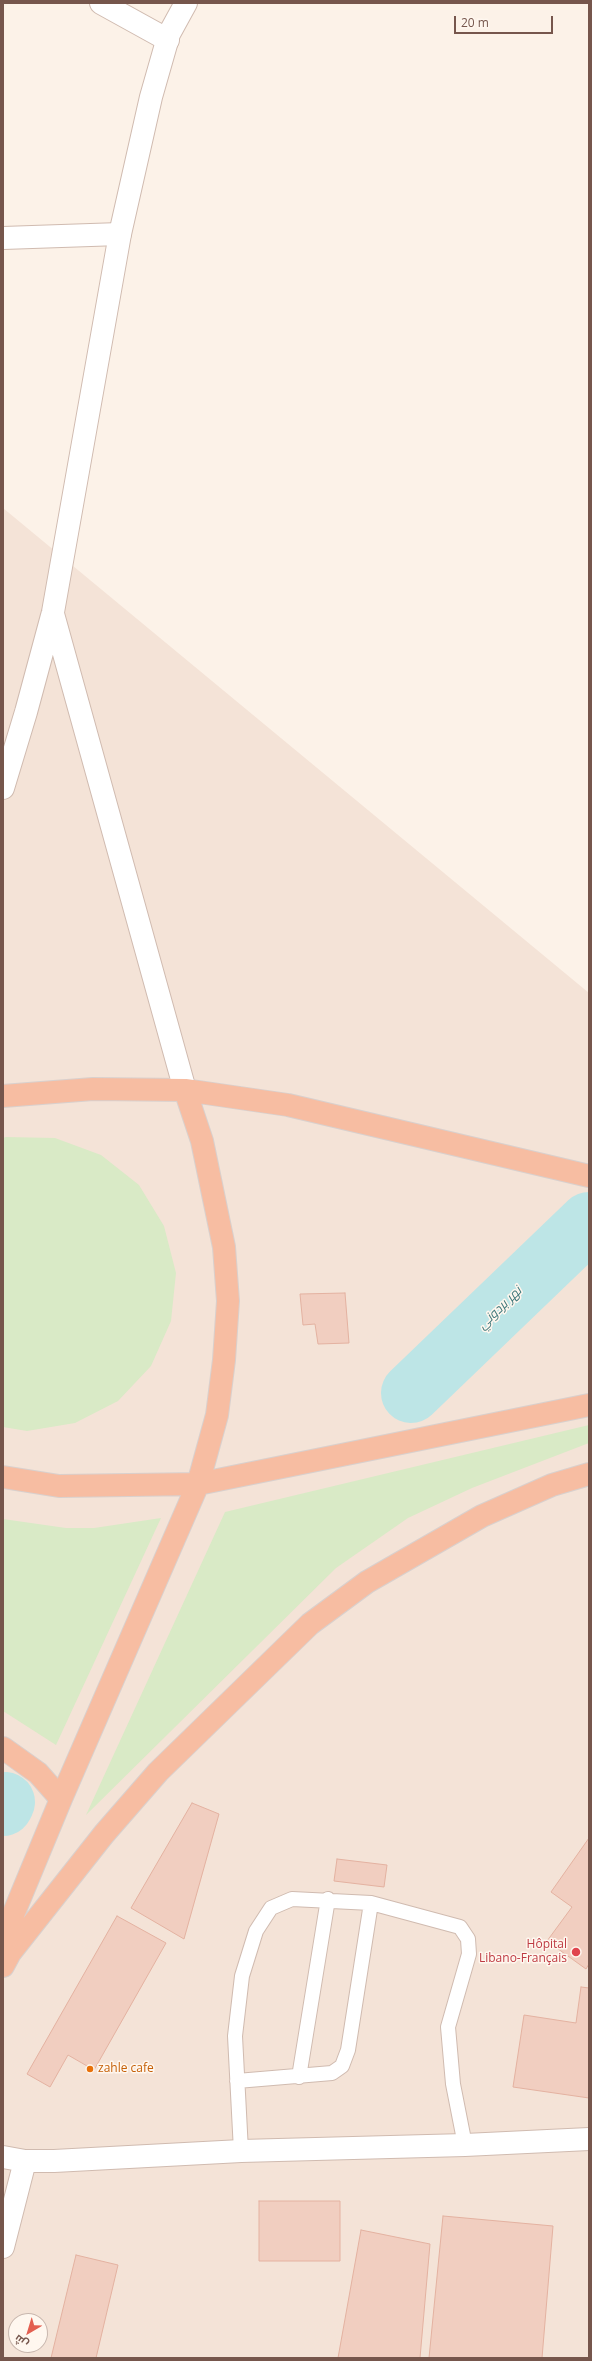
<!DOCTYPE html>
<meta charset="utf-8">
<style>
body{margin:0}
#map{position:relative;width:592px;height:2361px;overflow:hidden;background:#fcf2e8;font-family:"Open Sans",Cairo,sans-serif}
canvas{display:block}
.frame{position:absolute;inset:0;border:4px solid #76564c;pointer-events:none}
.north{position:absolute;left:8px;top:2313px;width:40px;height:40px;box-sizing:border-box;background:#fff7ef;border:1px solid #c8b7ae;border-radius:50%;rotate:218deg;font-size:11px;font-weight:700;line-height:16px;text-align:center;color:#76564c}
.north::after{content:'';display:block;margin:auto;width:14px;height:18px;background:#e35f50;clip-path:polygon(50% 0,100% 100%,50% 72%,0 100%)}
.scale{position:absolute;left:454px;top:16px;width:99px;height:18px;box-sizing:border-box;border:2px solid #76564c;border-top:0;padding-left:5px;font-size:12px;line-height:14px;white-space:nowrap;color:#76564c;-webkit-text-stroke:3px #fff7ef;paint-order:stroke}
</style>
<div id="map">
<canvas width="592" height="2361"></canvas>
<div class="frame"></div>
<div class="north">ش</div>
<div class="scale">20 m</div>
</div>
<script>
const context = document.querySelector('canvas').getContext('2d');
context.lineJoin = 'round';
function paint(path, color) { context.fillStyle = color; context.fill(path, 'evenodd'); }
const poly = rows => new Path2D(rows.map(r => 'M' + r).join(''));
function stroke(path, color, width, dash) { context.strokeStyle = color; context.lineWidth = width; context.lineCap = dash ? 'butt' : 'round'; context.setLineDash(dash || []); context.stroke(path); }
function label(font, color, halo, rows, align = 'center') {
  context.font = font + ' "Open Sans",Cairo,sans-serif'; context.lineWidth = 3; context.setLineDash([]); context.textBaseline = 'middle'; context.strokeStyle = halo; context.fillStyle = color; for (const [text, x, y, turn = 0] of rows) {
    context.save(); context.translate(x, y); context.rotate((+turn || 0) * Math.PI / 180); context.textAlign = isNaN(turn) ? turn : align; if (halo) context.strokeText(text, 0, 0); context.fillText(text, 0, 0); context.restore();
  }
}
const residential = poly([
 [3,508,589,993,589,2358,3,2358],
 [16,2321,40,2321,40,2345,16,2345]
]);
const green = poly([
 [6,1137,55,1138,101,1155,139,1185,164,1226,176,1273,171,1321,151,1366,118,1401,75,1423,27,1431,3,1427,3,1138],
 [589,1425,589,1443,472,1488,408,1518,336,1568,86,1815,225,1512],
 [161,1518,56,1745,3,1711,3,1519,66,1528,94,1528]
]);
const river = poly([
 [411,1393,589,1222],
 [3,1806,5,1802]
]);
const building = poly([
 [345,1293,349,1343,318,1344,315,1324,303,1325,300,1294,345,1293],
 [192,1803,219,1814,184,1939,131,1908,192,1803],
 [589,1838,589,1964,586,1969,547,1941,572,1907,551,1892,589,1838],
 [337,1859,387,1865,384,1887,334,1881,337,1859],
 [117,1916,166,1943,94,2070,68,2055,50,2087,27,2074,117,1916],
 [581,1987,589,1988,589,2098,513,2087,524,2015,576,2023,581,1987],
 [259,2201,340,2201,340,2261,259,2261,259,2201],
 [443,2216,553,2226,542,2358,429,2358,443,2216],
 [361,2230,430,2244,420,2358,338,2358,361,2230],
 [76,2255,118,2265,96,2358,51,2358,76,2255]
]);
const service = poly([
 [299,2077,328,1899],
 [237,2081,332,2073,342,2066,348,2050,371,1903],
 [241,2151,235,2036,242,1976,256,1931,271,1908,292,1899,371,1903,460,1927,468,1939,469,1954,448,2027,453,2084,465,2145]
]);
const minor = poly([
 [101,3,168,40],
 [3,238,120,234],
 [3,2157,25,2161,54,2161,241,2151,465,2145,589,2139],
 [3,2247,25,2161]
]);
const tertiary = poly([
 [53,614,185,1090],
 [3,788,26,712,53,612,120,234,151,97,169,34,186,3]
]);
const trunk = poly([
 [3,1096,93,1089,185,1090,288,1105,589,1176],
 [3,1477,59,1486,198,1484,589,1405],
 [3,1748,38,1773,61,1799],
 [3,1939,61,1799,198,1484,217,1415,224,1360,228,1301,224,1247,202,1141,185,1090],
 [3,1966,10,1953,104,1834,158,1772,310,1624,367,1582,482,1516,552,1485,589,1474]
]);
const markers = [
 [576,1952,5,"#e0444e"],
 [90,2069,4,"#e8710a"]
];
const healthNames = [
 ["Hôpital",567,1945],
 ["Libano-Français",567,1959]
];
const foodNames = [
 ["zahle cafe",98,2069]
];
const waterNames = [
 ["نهر بردوني",500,1308,-44]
];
paint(residential, '#f4e3d7');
paint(green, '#d9eac6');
stroke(river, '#bde5e6', 60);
paint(building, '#f1cec0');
stroke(building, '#e4b2a1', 1);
stroke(service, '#d0bbb0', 16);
stroke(minor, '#d0bbb0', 24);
stroke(tertiary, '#d0bbb0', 24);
stroke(trunk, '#d9d0cd', 24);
stroke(service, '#fff', 14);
stroke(minor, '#fff', 22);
stroke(tertiary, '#fff', 22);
stroke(trunk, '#f7bda2', 22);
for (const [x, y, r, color] of markers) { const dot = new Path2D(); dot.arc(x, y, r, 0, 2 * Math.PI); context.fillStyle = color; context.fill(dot); stroke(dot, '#fff7ef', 1.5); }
label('12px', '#be3a42', '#fff7ef', healthNames, 'right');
label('12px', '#c56008', '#fff7ef', foodNames, 'left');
label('italic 13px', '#40787b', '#fff7ef', waterNames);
</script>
